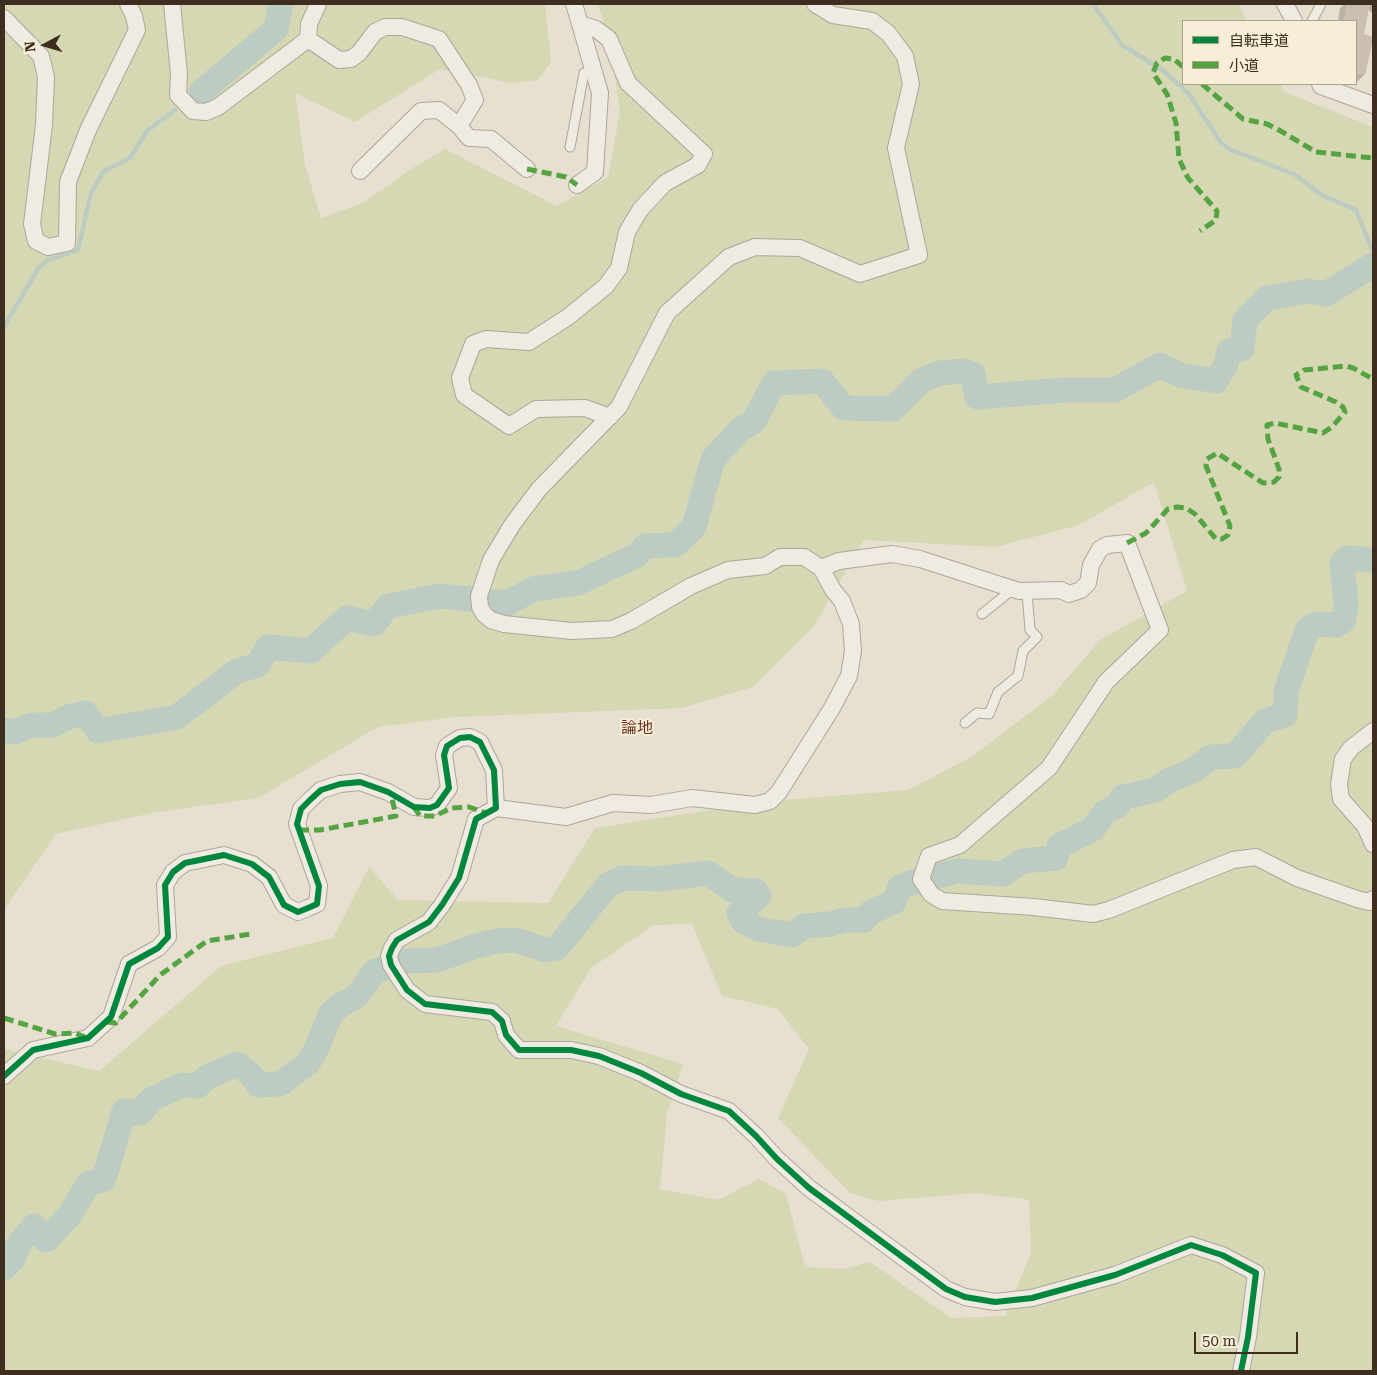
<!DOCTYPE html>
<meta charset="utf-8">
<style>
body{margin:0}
#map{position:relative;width:1377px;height:1375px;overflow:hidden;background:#e7e0d1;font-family:"Roboto Serif","Noto Sans JP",serif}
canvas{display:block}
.frame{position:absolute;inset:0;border:5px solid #3d2e20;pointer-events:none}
.legend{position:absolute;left:1182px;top:20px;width:175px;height:65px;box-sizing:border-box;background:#f7eed8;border:1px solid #ada18e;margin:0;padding:6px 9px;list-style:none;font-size:15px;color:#3d2e20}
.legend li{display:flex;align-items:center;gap:10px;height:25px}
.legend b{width:25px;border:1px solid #ada18e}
.north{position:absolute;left:20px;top:20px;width:50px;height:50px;-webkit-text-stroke:4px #f7eed8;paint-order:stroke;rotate:264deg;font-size:14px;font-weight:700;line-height:20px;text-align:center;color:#3d2e20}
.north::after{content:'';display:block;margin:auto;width:18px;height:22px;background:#3d2e20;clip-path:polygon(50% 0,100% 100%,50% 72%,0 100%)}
.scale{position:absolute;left:1194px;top:1332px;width:104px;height:22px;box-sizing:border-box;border:2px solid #3d2e20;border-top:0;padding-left:6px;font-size:15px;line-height:18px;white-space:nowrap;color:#3d2e20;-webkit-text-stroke:4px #f7eed8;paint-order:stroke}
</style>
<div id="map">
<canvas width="1377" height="1375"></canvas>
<div class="frame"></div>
<ul class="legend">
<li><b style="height:6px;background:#00873e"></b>自転車道</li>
<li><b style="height:6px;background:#54a441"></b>小道</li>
</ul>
<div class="north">N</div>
<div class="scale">50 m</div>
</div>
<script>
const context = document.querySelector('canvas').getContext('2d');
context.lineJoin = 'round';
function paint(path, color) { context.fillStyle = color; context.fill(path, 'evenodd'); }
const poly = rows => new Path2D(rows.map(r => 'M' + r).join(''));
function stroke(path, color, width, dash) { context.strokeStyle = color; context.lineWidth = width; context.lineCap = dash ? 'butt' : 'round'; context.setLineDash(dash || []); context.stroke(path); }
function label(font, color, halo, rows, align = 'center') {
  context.font = font + ' "Roboto Serif","Noto Sans JP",serif'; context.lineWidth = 4; context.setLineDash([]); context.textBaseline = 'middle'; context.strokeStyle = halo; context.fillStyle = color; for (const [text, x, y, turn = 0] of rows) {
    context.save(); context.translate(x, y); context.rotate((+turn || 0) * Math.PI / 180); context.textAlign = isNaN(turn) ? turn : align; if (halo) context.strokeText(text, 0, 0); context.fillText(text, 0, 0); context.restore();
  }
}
const green = poly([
 [4,4,545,4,551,62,538,80,511,83,440,69,355,122,295,93,305,165,321,218,363,203,411,169,445,149,557,206,608,177,620,112,609,39,598,4,1238,4,1247,21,1183,21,1183,84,1280,84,1285,92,1373,127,1373,1371,4,1371,4,1049,99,1071,221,966,333,938,369,867,398,900,548,903,595,828,770,801,908,790,973,756,1054,694,1100,640,1187,591,1154,482,1079,525,995,547,864,540,814,626,753,687,682,708,455,717,378,727,258,798,152,813,56,834,4,910],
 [692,924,722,996,778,1009,809,1049,778,1118,850,1193,878,1201,977,1193,1029,1200,1031,1253,1005,1316,951,1318,870,1262,843,1269,805,1267,786,1194,759,1179,718,1200,660,1189,667,1114,683,1064,556,1026,591,968,654,925]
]);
const shadow = poly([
 [1345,4,1373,4,1373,14,1368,9,1363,35,1372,38,1364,75,1356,83,1356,21,1338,21,1340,8]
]);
const stream = poly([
 [1093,4,1122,45,1164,71,1188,93,1222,144,1231,150,1294,174,1322,195,1356,210,1373,252],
 [196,96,201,92],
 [4,327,39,267,48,260,78,250,91,193,104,171,130,158,147,131,175,110]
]);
const river = poly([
 [201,92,276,29,281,4],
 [4,730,15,732,33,725,53,725,68,717,85,713,98,731,177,717,237,671,258,665,268,647,311,651,347,618,374,624,388,606,440,596,508,603,533,589,578,583,637,555,645,546,675,545,694,527,713,459,741,429,754,421,774,383,822,381,844,408,893,409,922,380,940,373,963,371,973,374,977,397,1066,390,1115,390,1160,365,1180,375,1216,381,1226,364,1229,351,1242,349,1245,320,1267,298,1308,291,1326,294,1373,265],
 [4,1268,13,1259,18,1245,34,1226,46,1240,69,1216,88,1184,104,1179,124,1111,140,1113,152,1099,182,1085,198,1086,207,1077,237,1064,250,1074,259,1085,280,1084,307,1064,315,1052,331,1013,342,1004,357,996,375,971,406,961,437,960,476,946,497,941,516,940,545,950,557,948,608,885,622,878,659,879,708,873,733,890,756,891,759,896,739,913,743,921,758,929,792,935,805,926,831,924,843,920,864,920,871,912,894,902,900,887,913,882,958,871,1003,874,1023,861,1056,858,1059,846,1093,829,1105,812,1117,806,1123,797,1156,790,1168,781,1194,770,1211,757,1235,756,1265,721,1285,715,1286,691,1307,630,1317,624,1337,625,1344,620,1346,603,1342,564,1346,558,1373,560]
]);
const building = poly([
 [1347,4,1370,4,1364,34,1373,37,1373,40,1365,75,1356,73,1356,21,1344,21]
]);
const lane = poly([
 [1312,21,1321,4],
 [570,147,584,73,593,70],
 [982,614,1013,589],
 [965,723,977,713,989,714,998,692,1018,676,1023,651,1037,637,1030,630,1027,592]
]);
const street = poly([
 [172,4,179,74,178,95,193,111,206,112,218,107,308,39,309,24,318,4],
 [574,4,580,24,596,29,609,39,628,83,704,154,698,165,665,183,640,210,627,232,619,268,606,286,568,317,529,342,486,339,473,344,460,378,464,395,509,426,536,409,585,408,610,417],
 [1285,4,1294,21],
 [4,18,41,56,46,77,44,125,32,224,36,241,48,247,67,243,68,182,88,130,137,30,134,16,128,4],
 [308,39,339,60,351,59,359,53,375,32,385,27,402,27,439,39,469,85,475,100,459,126,469,138,491,139,527,169],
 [1320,84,1321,86,1373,105],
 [360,171,421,111,439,110,459,126],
 [577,185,595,172,600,93,580,24],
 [821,568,839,561,892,554,920,559,1019,591,1061,590,1069,594,1081,590,1088,583,1091,565,1100,549,1107,545,1127,543,1160,630,1106,682,1049,768,960,845,929,856,921,879,931,894,942,901,1034,907,1093,914,1109,910,1233,860,1256,857,1297,878,1357,899,1369,902,1373,899],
 [1373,731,1351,748,1343,759,1339,784,1341,799,1365,826,1373,844],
 [496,808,566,817,613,803,651,805,692,798,755,805,770,801,779,792,832,708,849,676,853,651,851,624,842,601,833,590,821,568,804,557,780,557,765,566,728,570,691,586,631,621,612,629,572,631,504,624,491,620,484,614,480,607,479,596,491,560,512,525,539,489,619,407,667,313,729,257,755,247,800,248,860,274,919,255,896,148,911,84,905,56,888,33,872,21,833,15,815,4],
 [4,1076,33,1050,88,1038,111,1017,129,964,158,948,168,937,165,885,173,872,185,863,224,855,252,864,269,877,284,905,298,912,308,908,317,904,319,886,297,824,301,809,311,799,321,790,340,784,360,782,388,792,414,807,430,808,437,805,449,788,444,755,447,746,460,738,470,737,480,742,494,770,496,808,476,819,459,878,442,905,429,922,397,940,392,948,389,956,391,965,407,990,425,1004,492,1012,502,1021,506,1035,519,1050,571,1050,599,1056,641,1073,681,1094,729,1111,756,1136,777,1159,809,1188,946,1289,965,1297,995,1302,1032,1298,1115,1275,1191,1245,1222,1255,1256,1273,1248,1337,1241,1371]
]);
const quiet = poly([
 [1183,67,1174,59,1165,58,1157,63,1153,73,1167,94,1176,123,1179,159,1188,178,1217,211,1216,220,1200,231],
 [1202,84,1243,119,1267,124,1279,130,1316,152,1373,158],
 [527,169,566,177,577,185],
 [1127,543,1146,533,1168,509,1177,507,1186,508,1195,514,1216,539,1222,539,1228,535,1230,526,1206,466,1207,459,1217,453,1263,483,1274,482,1279,477,1279,469,1268,439,1267,425,1275,423,1323,433,1332,427,1345,412,1343,407,1336,402,1301,387,1296,375,1304,370,1346,366,1353,368,1373,379],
 [414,807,420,816,435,816,451,808,469,807,486,813],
 [299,830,320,830,396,816,391,794],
 [4,1018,55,1034,75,1033,85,1037],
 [107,1022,116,1023,160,975,207,941,251,934]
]);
const cycleway = poly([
 [4,1076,33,1050,88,1038,111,1017,129,964,158,948,168,937,165,885,173,872,185,863,224,855,252,864,269,877,284,905,298,912,308,908,317,904,319,886,297,824,301,809,311,799,321,790,340,784,360,782,388,792,414,807,430,808,437,805,449,788,444,755,447,746,460,738,470,737,480,742,494,770,496,808,476,819,459,878,442,905,429,922,397,940,392,948,389,956,391,965,407,990,425,1004,492,1012,502,1021,506,1035,519,1050,571,1050,599,1056,641,1073,681,1094,729,1111,756,1136,777,1159,809,1188,946,1289,965,1297,995,1302,1032,1298,1115,1275,1191,1245,1222,1255,1256,1273,1248,1337,1241,1371]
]);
const neighbourhoodNames = [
 ["論地",637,728]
];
paint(green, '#d6d7b3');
paint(shadow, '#0003');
stroke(stream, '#bcccc2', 4.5);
stroke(river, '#bcccc2', 25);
paint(building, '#cbbfb2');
stroke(lane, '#ada599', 11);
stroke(street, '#ada599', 18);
stroke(lane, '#efebe3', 9);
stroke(street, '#efebe3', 16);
stroke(quiet, '#54a441', 5, [10, 5]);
stroke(cycleway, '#00873e', 6);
label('16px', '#6b2e1e', '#f7eed8', neighbourhoodNames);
</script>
